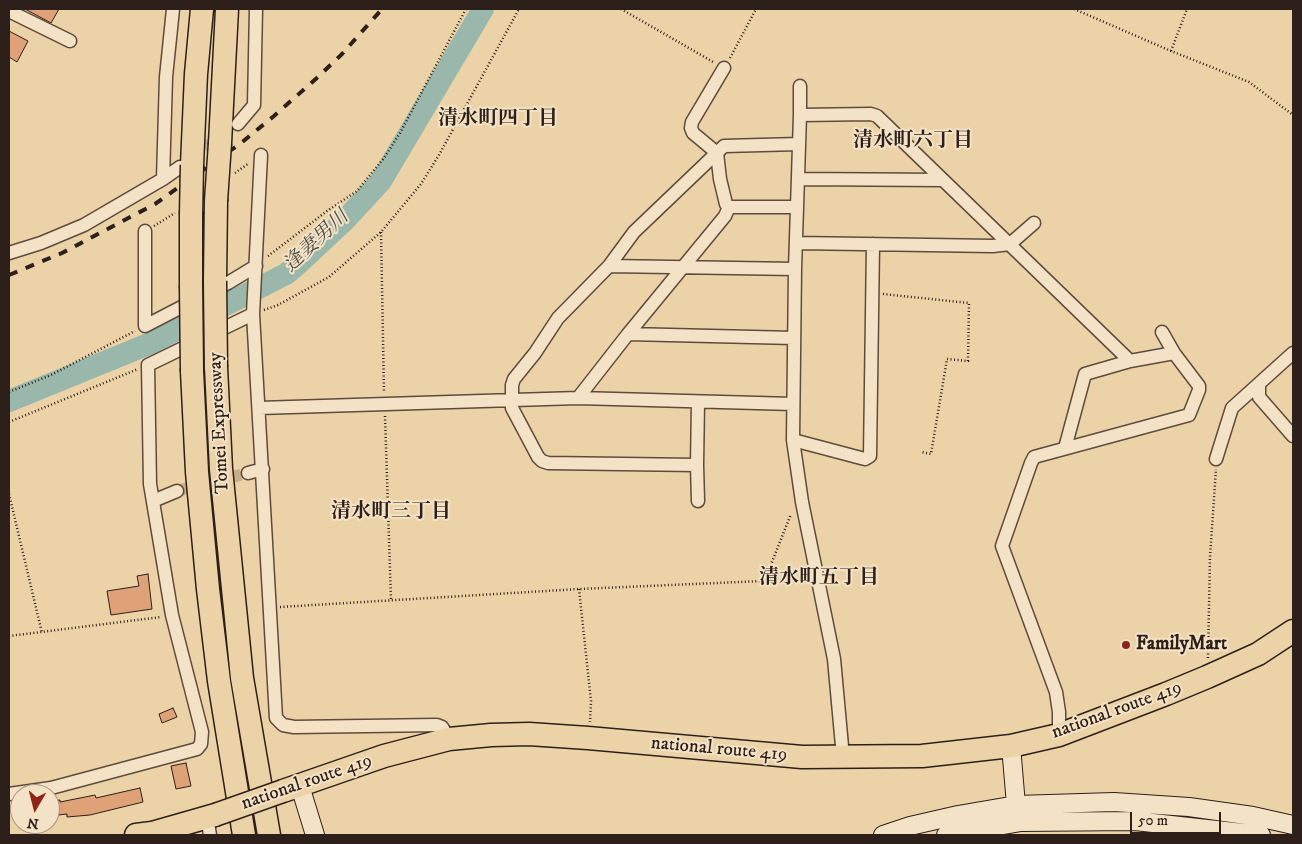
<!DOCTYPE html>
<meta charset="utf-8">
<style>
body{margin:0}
#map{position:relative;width:1302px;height:844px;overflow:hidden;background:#ecd2a7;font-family:"IM FELL DW Pica",serif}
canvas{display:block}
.frame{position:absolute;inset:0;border:10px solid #2d201a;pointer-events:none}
.north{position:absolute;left:10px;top:784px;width:50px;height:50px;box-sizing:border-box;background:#f3e2c6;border:1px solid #a49481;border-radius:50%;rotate:188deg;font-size:14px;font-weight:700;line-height:20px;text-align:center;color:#2d201a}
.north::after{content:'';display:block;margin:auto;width:18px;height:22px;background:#8f2418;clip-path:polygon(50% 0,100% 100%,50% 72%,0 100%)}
.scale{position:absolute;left:1130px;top:812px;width:91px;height:22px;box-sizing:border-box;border:2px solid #2d201a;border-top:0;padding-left:6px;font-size:15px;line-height:18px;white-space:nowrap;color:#2d201a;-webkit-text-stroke:4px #f3e2c6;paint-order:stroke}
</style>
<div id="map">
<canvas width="1302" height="844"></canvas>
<div class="frame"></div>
<div class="north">N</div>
<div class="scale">50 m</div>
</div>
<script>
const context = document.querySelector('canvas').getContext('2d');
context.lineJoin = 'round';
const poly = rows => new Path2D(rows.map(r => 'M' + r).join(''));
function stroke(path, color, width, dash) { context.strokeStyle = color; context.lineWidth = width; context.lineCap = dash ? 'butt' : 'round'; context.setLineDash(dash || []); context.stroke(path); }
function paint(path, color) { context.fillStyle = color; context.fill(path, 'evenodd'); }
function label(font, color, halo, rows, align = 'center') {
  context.font = font + ' "IM FELL DW Pica","Noto Serif JP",serif'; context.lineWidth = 4; context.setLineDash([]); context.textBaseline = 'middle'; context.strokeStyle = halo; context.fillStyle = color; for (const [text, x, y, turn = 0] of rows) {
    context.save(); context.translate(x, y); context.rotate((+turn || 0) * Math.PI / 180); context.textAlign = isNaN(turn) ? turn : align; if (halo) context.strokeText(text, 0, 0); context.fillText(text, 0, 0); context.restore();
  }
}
const river = poly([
 [9,401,151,343,286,274,299,263,345,220,381,181,483,9]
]);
const building = poly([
 [25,9,59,9,51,23,25,9],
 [9,31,28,41,17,62,9,57,9,31],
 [148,574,152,609,111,615,107,591,139,586,137,576,148,574],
 [173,708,177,717,162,723,159,714,173,708],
 [186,763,191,786,176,789,171,766,186,763],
 [140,788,143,802,90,815,67,817,67,814,50,816,50,801,60,800,60,802,95,795,96,798,140,788]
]);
const streetTunnel = poly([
 [190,159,238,124],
 [177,491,248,473]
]);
const path = poly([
 [621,9,715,63],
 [1074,9,1171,51,1249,82,1293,115],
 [1171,51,1187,9],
 [730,58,756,9],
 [235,173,249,163],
 [154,226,175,213],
 [381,232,384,393],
 [268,256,327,211,357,191,384,158,400,133,466,9],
 [883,294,969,303,968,361,947,359,931,454,921,452],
 [264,310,278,305,329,277,381,232,421,184,439,155,519,9],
 [9,392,51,375,135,331],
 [385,416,391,600],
 [9,422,138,369],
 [9,494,42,633],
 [579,589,591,701,590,722],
 [280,607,579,589,762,581,766,577,791,514],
 [9,636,161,617],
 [1208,658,1210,557,1216,469]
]);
const street = poly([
 [9,11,70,41],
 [800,86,800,115],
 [238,124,254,105,256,9],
 [261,155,253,314,276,718,283,725,294,727,437,725,442,727,449,739],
 [163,179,166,77,173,9],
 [798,179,943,180],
 [729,207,797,207],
 [145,231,145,326,228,283,256,266],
 [797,243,993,246,1010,244,1034,223],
 [9,253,41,243,84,225,163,179,180,167],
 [609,266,795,269],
 [1162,332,1174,353],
 [628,334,794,338],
 [1259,385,1259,397,1293,436],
 [578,398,628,334,725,216,729,207,726,204,720,179,717,153,693,133,691,128,692,122,724,68],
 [698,402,697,465,698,501],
 [259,408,578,398,793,404],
 [793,440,861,458,865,459,870,456,873,244],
 [1216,459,1232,408,1293,353],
 [697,465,548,463,542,461,538,457,512,408,512,385,514,379,535,353,558,318,609,266,634,232,724,146,799,144],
 [248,473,263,469],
 [153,501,177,491],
 [1059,735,1059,712,1056,692,1002,546,1031,463,1034,457,1189,415,1199,390,1199,386,1174,353,1130,361,1085,374,1065,448],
 [843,757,834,659,802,502,793,440,795,269,800,115,871,114,877,116,1130,361],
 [9,794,51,788,197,749,201,744,202,732,172,615,150,484,148,365,253,314],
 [207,817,210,835]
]);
const secondary = poly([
 [1011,746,1016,805,1019,817],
 [300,786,315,835],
 [883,835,910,826,958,815,1016,805,1114,802,1189,807,1253,816,1293,825],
 [946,835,1021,822,1135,821,1261,835]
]);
const highway = poly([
 [220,143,227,9],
 [192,165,196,74,202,9],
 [191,214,191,286],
 [215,281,216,201],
 [216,367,221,469,242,678,269,835],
 [192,371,197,472,208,589,219,681,244,835],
 [283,791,384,756,449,739,491,735,529,734,588,738,802,757,922,756,1011,746,1059,735,1166,694,1207,677,1258,654,1293,631],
 [136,835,152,833,215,815]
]);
const rail = poly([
 [9,275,62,253,155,204,241,143,274,116,319,76,342,54,382,9]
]);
const highwayBridge = poly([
 [216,201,220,143],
 [191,214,192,165],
 [215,281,216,367],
 [191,286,192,371],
 [215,815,283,791]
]);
const markers = [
 [1126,645,5,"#8f2418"]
];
const streetNames = [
 ["Tomei Expressway",220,423,-93],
 ["national route 419",1117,711,-20],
 ["national route 419",719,750,5],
 ["national route 419",307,783,-19]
];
const poiNames = [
 ["FamilyMart",1136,645]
];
const neighbourhoodNames = [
 ["清水町四丁目",498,120],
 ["清水町六丁目",913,142],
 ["清水町三丁目",391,513],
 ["清水町五丁目",819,579]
];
const waterNames = [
 ["逢妻男川",317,242,-43]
];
stroke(river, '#99b7ab', 22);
paint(building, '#dfa178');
stroke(building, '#2d201a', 1);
stroke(streetTunnel, '#c6ae8b', 12, [12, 6]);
stroke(street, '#5d4c3d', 15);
stroke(secondary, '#2d201a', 20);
stroke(highway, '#2d201a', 25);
stroke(path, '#2d201a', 2.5, [1, 2.5]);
stroke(street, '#f3e2c6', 12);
stroke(secondary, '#f3e2c6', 18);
stroke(highway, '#ecd2a7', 22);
stroke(rail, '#2d201a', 4, [9, 9]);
stroke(highwayBridge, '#2d201a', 25, []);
stroke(highwayBridge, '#ecd2a7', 22);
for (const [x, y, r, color] of markers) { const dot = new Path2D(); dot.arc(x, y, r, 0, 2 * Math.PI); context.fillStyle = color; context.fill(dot); stroke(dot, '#f3e2c6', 2); }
label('19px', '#2d201a', '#f3e2c6', streetNames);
label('bold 19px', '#2d201a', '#f3e2c6', poiNames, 'left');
label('bold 20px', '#2d201a', '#f3e2c6', neighbourhoodNames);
label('italic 20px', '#4d4d46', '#f3e2c6', waterNames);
</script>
